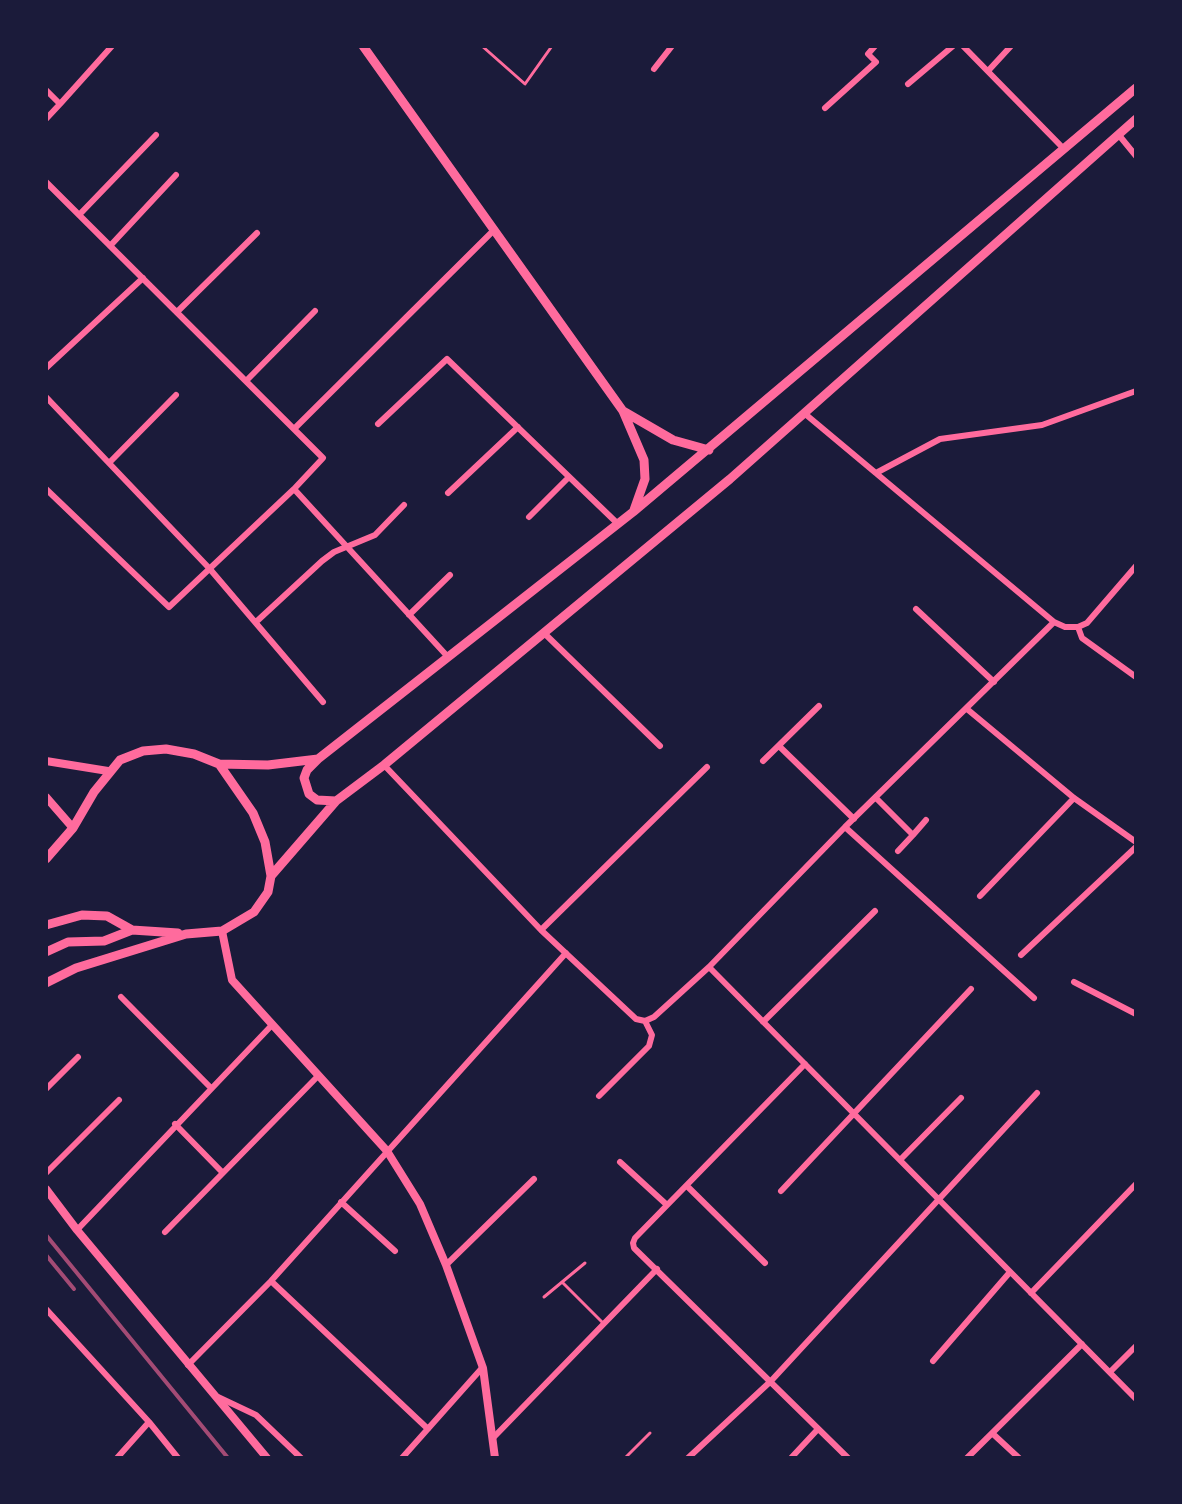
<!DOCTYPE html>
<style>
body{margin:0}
#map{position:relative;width:1182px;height:1504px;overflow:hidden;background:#1b1b3a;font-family:"Roboto Condensed",sans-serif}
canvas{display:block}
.frame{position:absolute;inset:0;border:48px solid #1b1b3a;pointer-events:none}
</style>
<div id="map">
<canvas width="1182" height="1504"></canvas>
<div class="frame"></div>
</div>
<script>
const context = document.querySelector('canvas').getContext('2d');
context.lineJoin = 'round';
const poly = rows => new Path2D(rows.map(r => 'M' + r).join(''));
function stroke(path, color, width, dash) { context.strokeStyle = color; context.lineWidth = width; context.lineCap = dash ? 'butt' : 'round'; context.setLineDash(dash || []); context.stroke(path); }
const service = poly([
 [482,46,525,84,552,46],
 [562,1282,602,1322],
 [544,1297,585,1263],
 [625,1458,650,1433]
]);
const minor = poly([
 [963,46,1064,149],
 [654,69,672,46],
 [988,71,1011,46],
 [908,84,953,46],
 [46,90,60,104,46,119],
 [60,104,112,46],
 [825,108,876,62,868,54,875,46],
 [1118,134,1136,156],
 [46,182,323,458,294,489,448,657],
 [79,215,156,135],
 [110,246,176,175],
 [177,312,257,233],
 [46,368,143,278],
 [246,381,315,311],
 [46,397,209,568,323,702],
 [804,413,1054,622,1065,627,1078,627,1087,623,1136,566],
 [378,424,447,359,618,524],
 [294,429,494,230],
 [109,463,176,395],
 [876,473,940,439,1042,425,1136,391],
 [46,489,169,607,294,489],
 [448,493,518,427],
 [529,517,569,477],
 [916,609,994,682],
 [409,615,450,575],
 [256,622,322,561,334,552,375,535,404,505],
 [1078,627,1082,638,1136,677],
 [544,633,660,746],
 [967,709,1074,798,1136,842],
 [779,746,854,819],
 [763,761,819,706],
 [384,765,541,930,636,1019,645,1021],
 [876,798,913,835,926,820],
 [845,827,1034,998],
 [898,851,913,835],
 [980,896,1074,798],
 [541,930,707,767],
 [1021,955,1136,847],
 [709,967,1136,1399],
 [1074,982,1136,1014],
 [121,997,211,1088],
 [645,1021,654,1017,709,967,845,827,1054,622],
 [763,1022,875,911],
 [805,1064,635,1238,633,1243,634,1248,848,1458],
 [46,1089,78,1057],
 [599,1096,649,1046,652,1035,645,1021],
 [175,1124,222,1172],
 [900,1160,961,1098],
 [620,1162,667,1205],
 [46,1173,119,1100],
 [687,1186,765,1263],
 [781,1191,971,989],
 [341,1202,395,1251],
 [77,1230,272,1025],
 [165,1232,318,1076],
 [446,1265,534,1179],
 [271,1281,428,1429],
 [1031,1293,1136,1184],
 [46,1309,149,1422,178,1458],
 [933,1361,1010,1272],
 [188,1365,271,1281,566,953],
 [1110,1372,1136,1346],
 [218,1397,256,1415,301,1458],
 [992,1433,1019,1458],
 [493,1438,657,1269],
 [117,1458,149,1422],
 [402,1458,482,1368],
 [688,1458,771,1381,1037,1093],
 [791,1458,818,1429],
 [967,1458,1082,1344]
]);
const tertiary = poly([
 [46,761,108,771],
 [46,797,73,828],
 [222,931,232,980,387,1151,420,1204,446,1265,483,1368,495,1458],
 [46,1189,77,1230,267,1458]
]);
const secondary = poly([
 [363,46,623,411],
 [634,510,645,479,644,460,623,411,673,440,709,450],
 [318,759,307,770,304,778,309,794,317,800,336,801],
 [219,764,268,765,318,759,633,512,1136,88],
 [46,859,73,828,94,792,120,760,143,751,166,749,194,754,219,764,253,813,265,842,271,876,268,892,254,912,222,931,186,934,76,968,46,983],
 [271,876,336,801,384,765,730,479,1136,119],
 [46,925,82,915,107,916,132,930,178,933],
 [46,952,68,942,104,941,132,930]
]);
const rail = poly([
 [46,1235,228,1458],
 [46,1255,74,1289]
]);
stroke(service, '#ff6b9d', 3);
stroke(minor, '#ff6b9d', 6);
stroke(tertiary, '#ff6b9d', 8);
stroke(secondary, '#ff6b9d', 9);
stroke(rail, '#a44b75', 4);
</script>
